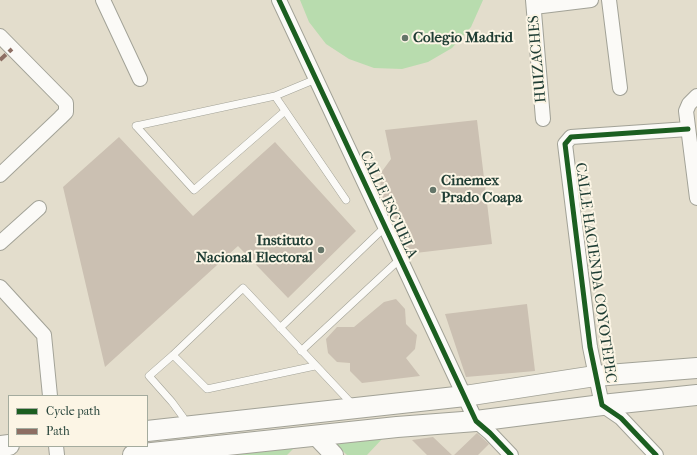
<!DOCTYPE html>
<style>
body{margin:0}
#map{position:relative;width:697px;height:455px;overflow:hidden;background:#e3ddcc;font-family:"IM FELL French Canon",serif}
canvas{display:block}
.legend{position:absolute;left:8px;top:395px;width:140px;height:52px;box-sizing:border-box;background:#fcf5e5;border:1px solid #a4ab9e;margin:0;padding:5px 7px;list-style:none;font-size:12px;color:#1f3d34}
.legend li{display:flex;align-items:center;gap:8px;height:20px}
.legend b{width:20px;border:1px solid #a4ab9e}
</style>
<div id="map">
<canvas width="697" height="455"></canvas>
<ul class="legend">
<li><b style="height:5px;background:#1b5e20"></b>Cycle path</li>
<li><b style="height:5px;background:#8d6e63"></b>Path</li>
</ul>
</div>
<script>
const context = document.querySelector('canvas').getContext('2d');
context.lineJoin = 'round';
function paint(path, color) { context.fillStyle = color; context.fill(path, 'evenodd'); }
const poly = rows => new Path2D(rows.map(r => 'M' + r).join(''));
function stroke(path, color, width, dash) { context.strokeStyle = color; context.lineWidth = width; context.lineCap = dash ? 'butt' : 'round'; context.setLineDash(dash || []); context.stroke(path); }
function label(font, color, halo, rows, align = 'center') {
  context.font = font + ' "IM FELL French Canon",serif'; context.lineWidth = 4; context.setLineDash([]); context.textBaseline = 'middle'; context.strokeStyle = halo; context.fillStyle = color; for (const [text, x, y, turn = 0] of rows) {
    context.save(); context.translate(x, y); context.rotate((+turn || 0) * Math.PI / 180); context.textAlign = isNaN(turn) ? turn : align; if (halo) context.strokeText(text, 0, 0); context.fillText(text, 0, 0); context.restore();
  }
}
const green = poly([
 [300,0,483,0,471,27,452,48,428,62,402,69,374,68,349,59,326,44,309,22],
 [383,438,367,455,347,455,334,443],
 [294,448,287,455,225,455]
]);
const building = poly([
 [477,120,492,244,407,254,398,233,395,218,388,212,381,197,380,174,391,159,385,130],
 [119,137,193,216,275,142,356,231,288,298,238,246,105,367,63,187],
 [396,299,405,309,406,324,417,335,415,349,406,358,420,376,362,383,350,371,350,363,337,362,328,353,326,339,337,327,354,327,384,302],
 [527,304,535,371,466,377,445,314],
 [477,433,489,444,478,455,454,455],
 [433,437,452,455,427,455,412,440]
]);
const service = poly([
 [275,96,346,200],
 [136,126,194,190,285,111],
 [136,126,275,96,316,79],
 [280,328,385,227],
 [301,351,400,259],
 [173,355,149,376,172,402,183,417,186,425],
 [315,366,207,389,173,355,243,288,353,405]
]);
const minor = poly([
 [103,0,140,79],
 [279,0,476,421,490,433,511,455],
 [533,0,543,119],
 [609,0,620,88],
 [534,7,591,0],
 [0,36,66,103,66,112,60,118,0,175],
 [697,96,689,104,686,111,697,198],
 [0,243,39,208],
 [0,287,44,335,50,396],
 [56,446,57,455],
 [656,455,621,418,602,405,590,347,565,144,571,137,688,129]
]);
const tertiary = poly([
 [316,436,334,455]
]);
const secondary = poly([
 [147,431,465,396,595,376,697,368],
 [0,446,9,445],
 [133,455,397,427,476,421,602,405,697,395]
]);
const quiet = poly([
 [0,60,12,49]
]);
const cycleway = poly([
 [279,0,476,421,490,433,511,455],
 [656,455,621,418,602,405,590,347,565,144,571,137,688,129]
]);
const markers = [
 [405,38,4,"#647569"],
 [433,190,4,"#647569"],
 [321,250,4,"#647569"]
];
const poiNames = [
 ["Colegio Madrid",413,38],
 ["Cinemex",441,181],
 ["Prado Coapa",441,198],
 ["Instituto",313,241,"right"],
 ["Nacional Electoral",313,258,"right"]
];
const streetNames = [
 ["HUIZACHES",538,59,-95],
 ["CALLE ESCUELA",388,205,65],
 ["CALLE HACIENDA COYOTEPEC",595,273,82]
];
paint(green, '#b8dcae');
paint(building, '#cbc0b2');
stroke(service, '#a2a297', 8);
stroke(minor, '#a2a297', 16);
stroke(tertiary, '#a2a297', 20);
stroke(secondary, '#a2a297', 22);
stroke(service, '#fbfaf7', 7);
stroke(minor, '#fbfaf7', 14);
stroke(tertiary, '#fbfaf7', 18);
stroke(secondary, '#fbfaf7', 20);
stroke(quiet, '#8d6e63', 4, [8, 4]);
stroke(cycleway, '#1b5e20', 5);
for (const [x, y, r, color] of markers) { const dot = new Path2D(); dot.arc(x, y, r, 0, 2 * Math.PI); context.fillStyle = color; context.fill(dot); stroke(dot, '#fcf5e5', 1.5); }
label('bold 15px', '#1f3d34', '#fcf5e5', poiNames, 'left');
label('15px', '#1f3d34', '#fcf5e5', streetNames);
</script>
